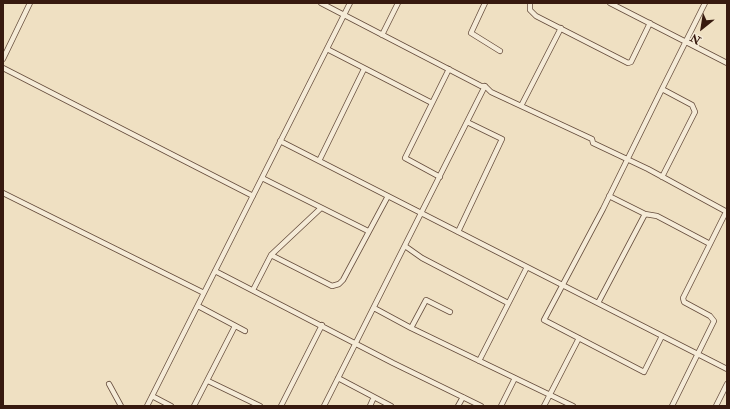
<!DOCTYPE html>
<style>
body{margin:0}
#map{position:relative;width:730px;height:409px;overflow:hidden;background:#efe0c2;font-family:"IM FELL Double Pica",serif}
canvas{display:block}
.frame{position:absolute;inset:0;border:4px solid #371a0f;pointer-events:none}
.north{position:absolute;left:682px;top:8px;width:40px;height:40px;-webkit-text-stroke:3px #f5ebd7;paint-order:stroke;rotate:210deg;font-size:11px;font-weight:700;line-height:16px;text-align:center;color:#371a0f}
.north::after{content:'';display:block;margin:auto;width:14px;height:18px;background:#371a0f;clip-path:polygon(50% 0,100% 100%,50% 72%,0 100%)}
</style>
<div id="map">
<canvas width="730" height="409"></canvas>
<div class="frame"></div>
<div class="north">N</div>
</div>
<script>
const context = document.querySelector('canvas').getContext('2d');
context.lineJoin = 'round';
const poly = rows => new Path2D(rows.map(r => 'M' + r).join(''));
function stroke(path, color, width, dash) { context.strokeStyle = color; context.lineWidth = width; context.lineCap = dash ? 'butt' : 'round'; context.setLineDash(dash || []); context.stroke(path); }
const minor = poly([
 [321,3,481,86,485,86,491,92,592,139,593,143,648,169,727,212],
 [485,3,471,33,500,51],
 [530,3,530,10,536,16,628,63,631,62,650,23],
 [610,3,727,63],
 [382,35,398,3],
 [327,49,432,103],
 [3,59,30,3],
 [3,68,253,196],
 [662,89,603,209,544,320,644,372,662,336],
 [521,106,561,28],
 [280,141,727,369],
 [319,161,364,69],
 [440,177,405,158,449,69],
 [662,177,695,112,692,105,662,89,705,3],
 [262,178,368,231],
 [3,193,204,293],
 [609,196,645,214,657,216,710,244],
 [458,232,502,139,467,122],
 [405,246,422,258,508,303],
 [271,255,332,286,339,284,343,280,388,196],
 [215,271,393,363,481,406],
 [253,290,271,255,321,208],
 [598,303,645,214],
 [198,306,245,331],
 [374,308,411,328,573,406],
 [411,328,426,300,450,312],
 [479,361,527,267],
 [338,378,391,406],
 [208,381,260,406],
 [109,384,121,406],
 [152,396,171,406],
 [147,406,350,3],
 [194,406,235,326],
 [281,406,322,325],
 [324,406,485,86],
 [370,406,374,397],
 [458,406,463,397],
 [501,406,515,378],
 [544,406,579,338],
 [672,406,714,321,710,316,684,302,683,298,726,212],
 [716,406,727,384]
]);
stroke(minor, '#654c3c', 6);
stroke(minor, '#f5ebd7', 4.5);
</script>
